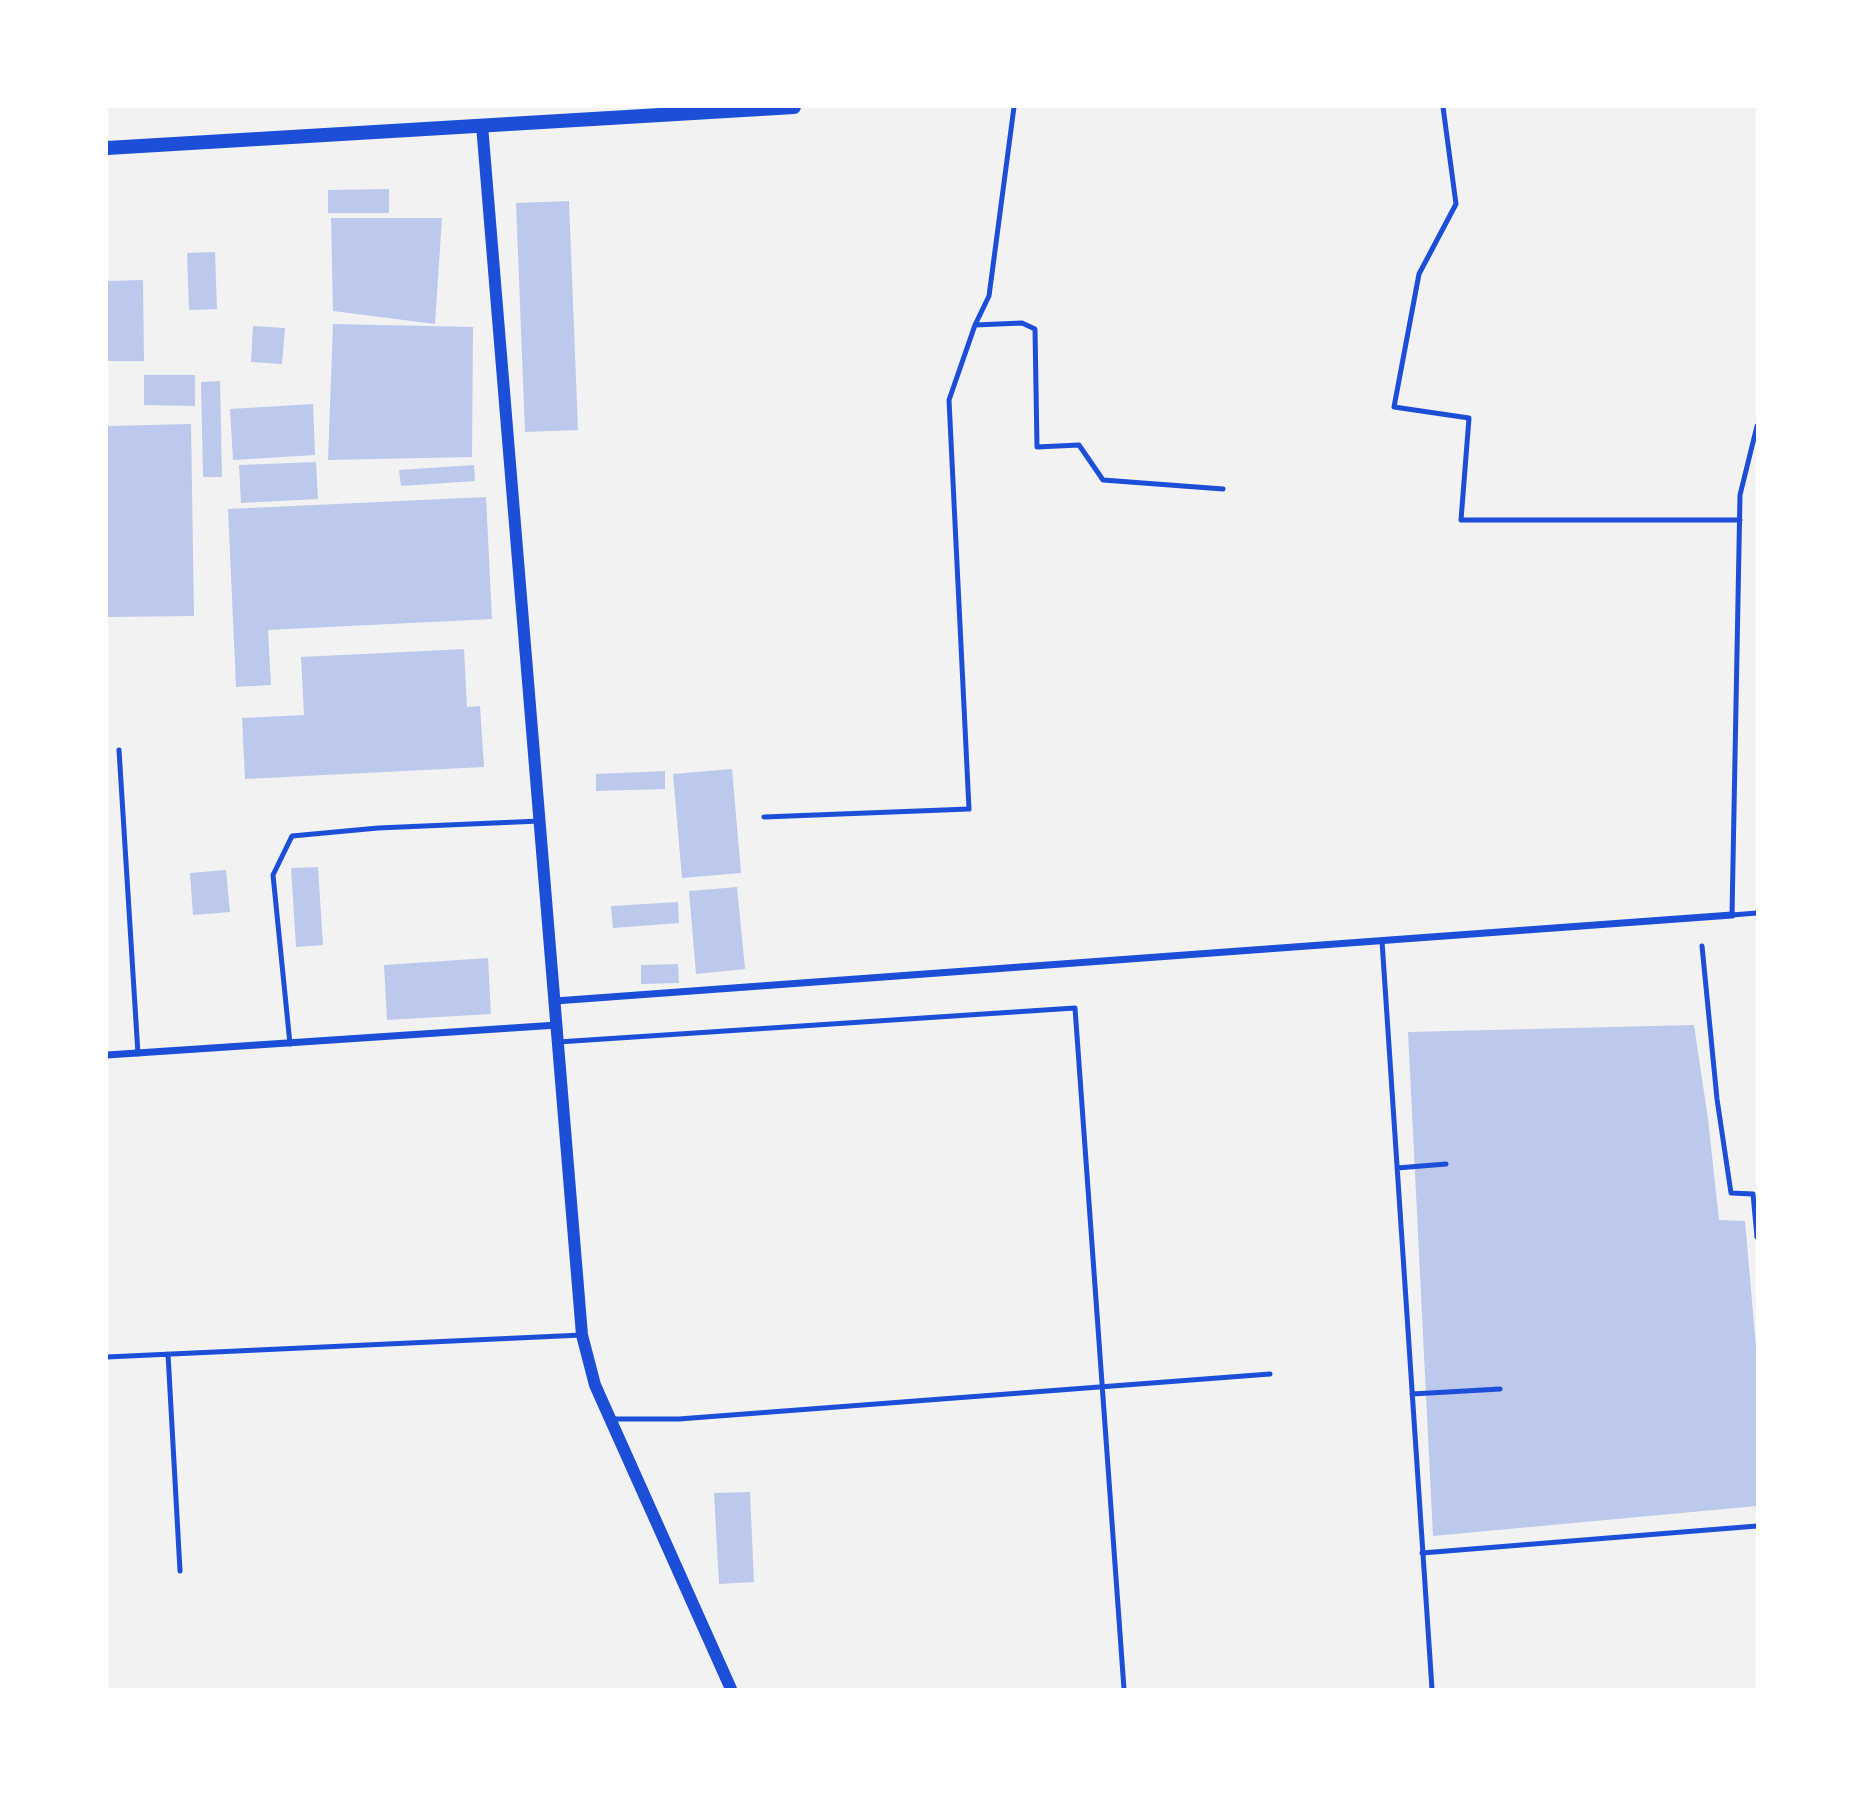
<!DOCTYPE html>
<style>
body{margin:0}
#map{position:relative;width:1864px;height:1796px;overflow:hidden;background:#f2f2f2;font-family:Signika,sans-serif}
canvas{display:block}
.frame{position:absolute;inset:0;border:108px solid #fff;pointer-events:none}
</style>
<div id="map">
<canvas width="1864" height="1796"></canvas>
<div class="frame"></div>
</div>
<script>
const context = document.querySelector('canvas').getContext('2d');
context.lineJoin = 'round';
function paint(path, color) { context.fillStyle = color; context.fill(path, 'evenodd'); }
const poly = rows => new Path2D(rows.map(r => 'M' + r).join(''));
function stroke(path, color, width, dash) { context.strokeStyle = color; context.lineWidth = width; context.lineCap = dash ? 'butt' : 'round'; context.setLineDash(dash || []); context.stroke(path); }
const building = poly([
 [389,189,389,213,328,213,328,190],
 [569,201,578,430,525,432,516,203],
 [331,218,442,218,435,324,333,311],
 [215,252,217,309,189,310,187,253],
 [143,280,144,361,107,361,107,281],
 [333,324,473,327,472,457,328,460],
 [253,326,285,328,282,364,251,362],
 [144,375,195,375,195,406,144,405],
 [220,381,222,477,203,477,201,382],
 [313,404,315,455,233,460,230,409],
 [191,424,194,616,107,617,107,426],
 [316,462,318,499,241,503,239,465],
 [474,465,475,481,401,486,399,470],
 [486,497,492,619,268,630,271,685,236,687,228,509],
 [464,649,467,707,480,706,484,767,245,779,242,718,304,715,301,657],
 [732,769,741,873,682,878,673,774],
 [665,771,665,789,596,791,596,774],
 [318,867,323,945,296,947,291,868],
 [226,870,230,912,193,915,190,873],
 [737,887,745,969,696,974,689,891],
 [678,902,679,923,613,928,611,906],
 [488,958,491,1014,387,1020,384,965],
 [678,964,679,983,641,984,641,965],
 [1694,1025,1708,1119,1719,1220,1745,1221,1757,1358,1757,1506,1433,1536,1408,1032],
 [750,1492,754,1582,719,1584,714,1493]
]);
const service = poly([
 [1443,107,1456,204,1419,274,1394,407,1469,418,1461,520,1740,520],
 [975,325,1022,323,1035,329,1037,447,1079,445,1103,480,1223,489],
 [1757,426,1740,495,1732,915,1757,913],
 [119,750,138,1054],
 [764,817,969,809,949,400,975,325,989,296,1014,107],
 [1382,941,1432,1689],
 [1702,946,1717,1099,1731,1193,1753,1194,1757,1237],
 [558,1042,1075,1008,1124,1689],
 [290,1044,273,875,292,836,378,828,540,821],
 [1397,1168,1446,1164],
 [168,1354,180,1571],
 [107,1357,582,1335],
 [1412,1394,1500,1389],
 [610,1419,679,1419,1270,1374],
 [1422,1553,1757,1526]
]);
const minor = poly([
 [555,1001,1732,915],
 [107,1055,557,1025]
]);
const tertiary = poly([
 [482,125,582,1335,595,1385,731,1689]
]);
const secondary = poly([
 [107,148,794,107]
]);
paint(building, '#bdc9ec');
stroke(service, '#1d4ed8', 5);
stroke(minor, '#1d4ed8', 7);
stroke(tertiary, '#1d4ed8', 12);
stroke(secondary, '#1d4ed8', 14);
</script>
